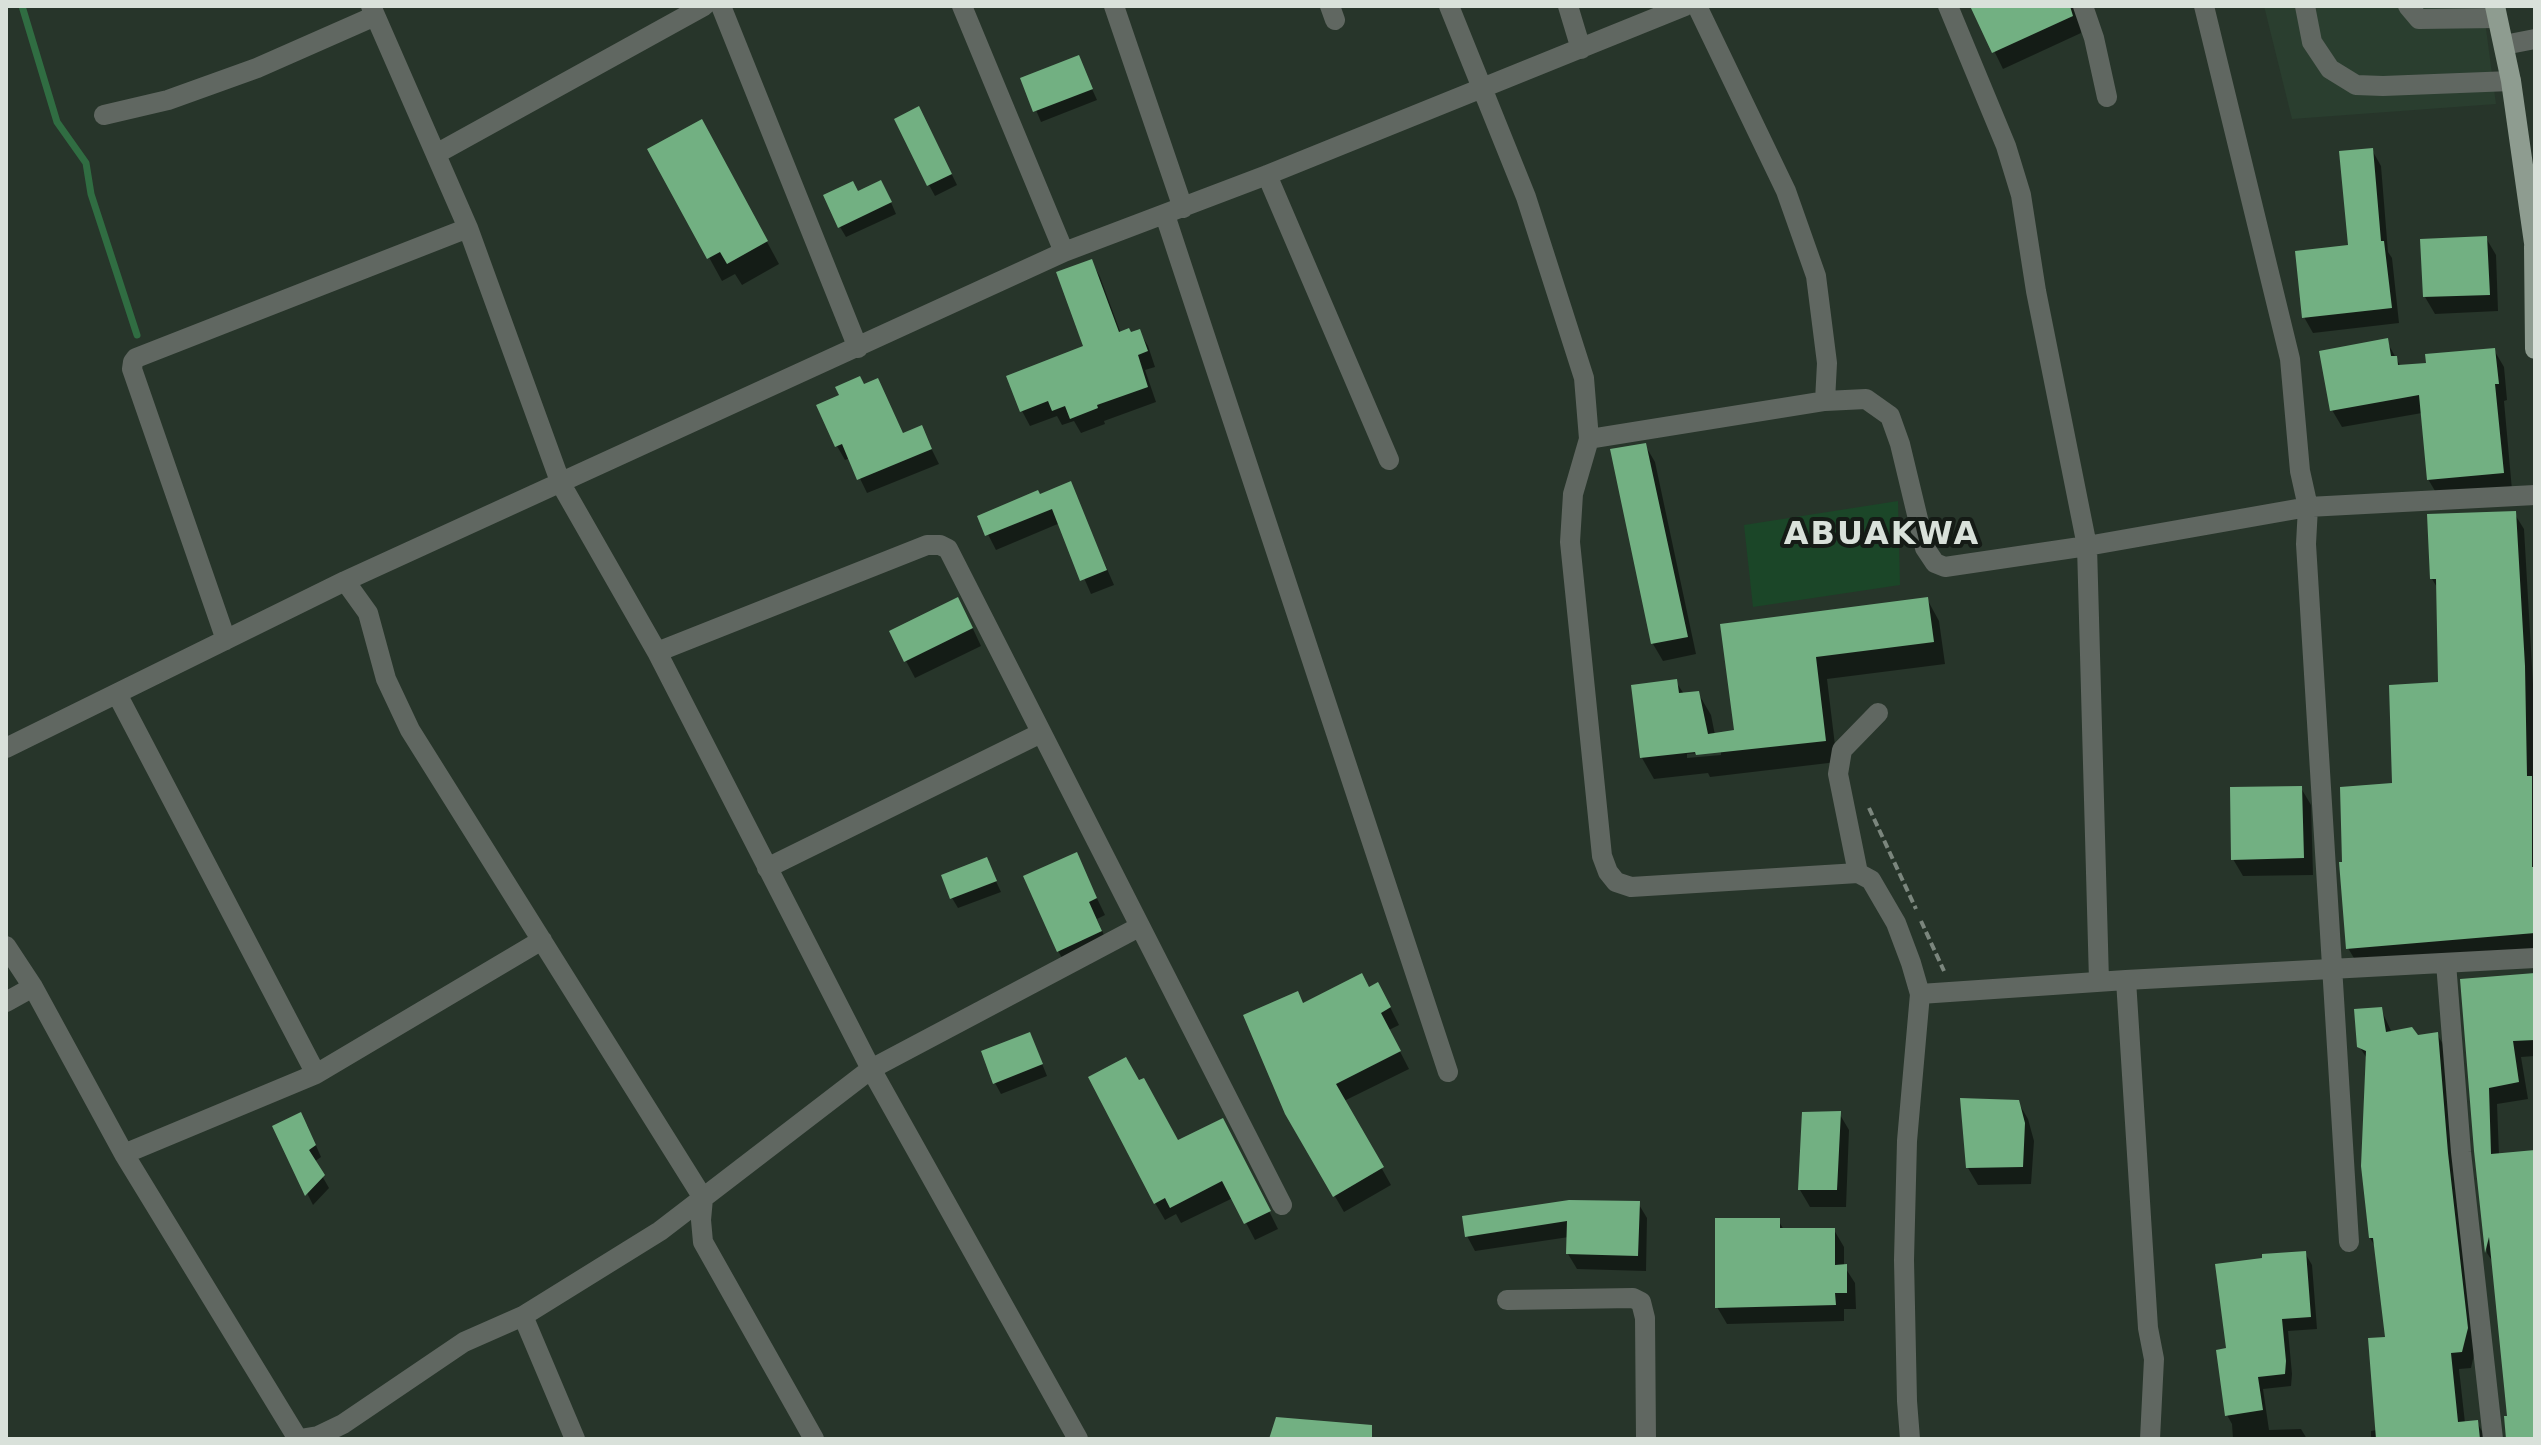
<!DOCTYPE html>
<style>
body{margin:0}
#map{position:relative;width:2541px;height:1445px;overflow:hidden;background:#27352a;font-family:"DejaVu Sans",sans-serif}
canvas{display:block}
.frame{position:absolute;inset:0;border:8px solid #d9e1da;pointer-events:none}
</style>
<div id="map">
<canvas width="2541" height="1445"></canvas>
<div class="frame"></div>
</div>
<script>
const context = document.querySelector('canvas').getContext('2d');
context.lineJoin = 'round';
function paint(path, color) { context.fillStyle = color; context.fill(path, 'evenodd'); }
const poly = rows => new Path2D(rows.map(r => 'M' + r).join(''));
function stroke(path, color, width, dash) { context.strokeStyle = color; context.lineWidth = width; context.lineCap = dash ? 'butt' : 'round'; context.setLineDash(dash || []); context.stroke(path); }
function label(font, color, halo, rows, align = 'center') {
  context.font = font + ' "DejaVu Sans",sans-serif'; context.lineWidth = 8; context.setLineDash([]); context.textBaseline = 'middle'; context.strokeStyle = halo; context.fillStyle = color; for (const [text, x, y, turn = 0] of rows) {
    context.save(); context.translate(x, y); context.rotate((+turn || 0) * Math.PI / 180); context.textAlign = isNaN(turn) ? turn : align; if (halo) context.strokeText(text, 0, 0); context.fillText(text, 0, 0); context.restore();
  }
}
const built = poly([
 [2264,6,2483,6,2496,104,2292,119]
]);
const green = poly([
 [1898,501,1900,585,1753,607,1744,525]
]);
const shadow = poly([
 [1972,6,2074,6,2080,19,2081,33,2003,69],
 [1078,58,1097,100,1041,122,1023,79],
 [925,120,957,185,935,196,929,185],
 [714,144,779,264,742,285,735,274,722,281,650,150],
 [2372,150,2381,166,2388,252,2392,258,2399,323,2313,333,2304,317,2350,247],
 [887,193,896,214,846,237,840,227,858,194],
 [2486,238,2496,255,2498,311,2435,314,2425,297],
 [1091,261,1100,277,1121,334,1130,334,1139,331,1148,346,1155,367,1145,370,1156,402,1104,421,1105,424,1081,433,1074,421,1062,425,1057,416,1030,426,1022,411,1086,348],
 [2386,340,2401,367,2428,365,2494,350,2504,367,2507,400,2504,401,2512,490,2438,496,2428,479,2422,413,2342,427,2332,410],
 [878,380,904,435,921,428,939,464,867,493,850,458,845,460,837,446,864,386],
 [1645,445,1655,462,1696,654,1663,661,1653,644,1612,450],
 [1070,484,1114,585,1091,594,1060,523,996,550,979,517],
 [2514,513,2524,529,2533,684,2535,950,2358,965,2348,948,2394,784,2440,684,2438,589,2432,579],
 [1927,599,1939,621,1945,664,1827,679,1837,762,1710,777,1708,773,1654,779,1642,758,1676,682,1684,694,1698,693,1711,715,1715,735,1736,732,1722,626],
 [1721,751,1721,755,1687,758,1687,754],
 [967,616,981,646,915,678,906,661],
 [2301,788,2311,805,2313,875,2243,876,2233,859],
 [1076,855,1105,915,1097,919,1110,949,1068,968,1058,951],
 [986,860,1001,892,958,908,952,898],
 [2535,975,2535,1056,2521,1057,2528,1099,2497,1104,2499,1155,2535,1152,2535,1439,2507,1439,2509,1418,2494,1264,2487,1253,2476,1151,2462,980],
 [1369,989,1387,1001,1399,1025,1389,1030,1409,1069,1344,1101,1391,1185,1344,1212,1287,1113,1304,1005],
 [2381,1009,2392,1033,2417,1037,2437,1034,2447,1051,2476,1346,2471,1368,2459,1369,2465,1423,2477,1422,2486,1439,2371,1439,2371,1431,2377,1430,2387,1339,2376,1248,2370,1238,2368,1060,2359,1046],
 [1030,1034,1047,1076,1001,1094,995,1083],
 [2018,1102,2028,1119,2034,1141,2031,1184,1978,1185,1968,1168],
 [1839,1113,1849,1130,1846,1207,1810,1207,1800,1190],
 [307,1125,321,1157,314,1162,329,1188,313,1205,274,1127],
 [1232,1137,1278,1229,1255,1240,1233,1198,1181,1223,1176,1214,1165,1220,1155,1203,1177,1142],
 [1638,1203,1647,1218,1646,1271,1577,1269,1568,1254,1569,1237,1475,1251,1467,1236],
 [1778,1220,1784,1230,1834,1230,1844,1247,1844,1266,1855,1283,1856,1309,1844,1309,1844,1321,1727,1324,1717,1307],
 [2305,1253,2312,1265,2317,1329,2288,1331,2292,1374,2291,1386,2263,1389,2269,1430,2301,1429,2307,1439,2233,1439,2232,1424,2227,1415,2228,1350]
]);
const stream = poly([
 [22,6,57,122,86,163,91,194,137,335]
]);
const building = poly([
 [1970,6,2070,6,2073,16,1992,53],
 [1079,55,1093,89,1033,112,1020,78],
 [919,106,952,174,927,186,894,119],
 [702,119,768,241,727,264,720,252,707,259,647,149],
 [2373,148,2381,241,2384,241,2392,308,2302,318,2295,251,2348,245,2339,151],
 [881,180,892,202,838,228,823,195,853,181,858,191],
 [2487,236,2490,295,2423,297,2420,239],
 [1092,259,1119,332,1129,328,1131,332,1140,329,1148,351,1138,355,1148,387,1097,405,1098,408,1070,419,1065,406,1052,411,1048,401,1020,412,1006,376,1083,346,1056,272],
 [2388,338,2391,356,2397,356,2398,365,2426,363,2425,354,2495,348,2499,384,2495,384,2504,473,2427,480,2419,395,2330,411,2319,351],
 [860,376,864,384,878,378,903,433,922,425,932,449,857,480,842,444,835,447,816,405,839,395,835,387],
 [1646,443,1688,637,1651,644,1610,449],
 [1071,481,1107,570,1080,581,1052,509,985,536,977,516,1038,490,1040,494],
 [2516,511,2525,666,2527,776,2532,776,2532,867,2534,867,2535,933,2346,949,2339,862,2342,862,2340,787,2392,783,2389,685,2438,682,2436,579,2430,579,2427,514],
 [958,597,973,628,904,662,889,631],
 [1928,597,1934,642,1816,657,1826,741,1696,755,1695,752,1640,758,1631,685,1677,679,1679,693,1699,691,1708,734,1734,730,1720,624],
 [2302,786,2304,858,2231,860,2230,787],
 [1077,852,1097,898,1089,902,1102,931,1057,952,1023,876],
 [987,857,997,881,950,899,941,875],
 [1362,973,1369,987,1378,982,1391,1007,1381,1013,1401,1051,1336,1084,1384,1167,1333,1197,1285,1114,1243,1015,1298,991,1303,1003],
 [2535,973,2535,1040,2513,1041,2519,1082,2489,1088,2491,1154,2535,1150,2535,1439,2506,1439,2504,1416,2507,1416,2489,1237,2485,1253,2474,1151,2460,979],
 [2382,1007,2386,1032,2412,1027,2418,1035,2438,1032,2448,1153,2468,1328,2462,1352,2451,1353,2458,1422,2478,1420,2480,1439,2376,1439,2368,1338,2385,1337,2373,1238,2369,1238,2361,1166,2366,1051,2357,1047,2354,1009],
 [1030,1032,1043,1064,993,1084,981,1051],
 [1126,1057,1139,1080,1144,1078,1178,1140,1223,1118,1271,1211,1244,1224,1222,1181,1170,1208,1165,1198,1154,1204,1088,1077],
 [1960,1098,2019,1100,2025,1123,2023,1167,1966,1168],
 [1841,1111,1837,1190,1798,1190,1802,1112],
 [301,1112,316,1145,309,1150,325,1175,305,1196,272,1126],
 [1569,1200,1640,1201,1638,1256,1566,1254,1567,1221,1465,1237,1462,1216],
 [1715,1218,1780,1218,1780,1228,1835,1228,1835,1265,1847,1264,1847,1293,1835,1293,1836,1305,1715,1308],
 [2306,1251,2311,1317,2282,1319,2286,1361,2285,1374,2258,1377,2263,1410,2225,1416,2216,1350,2226,1348,2215,1264,2262,1258,2262,1254],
 [1276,1417,1372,1425,1372,1439,1269,1439]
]);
const path = poly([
 [1869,808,1916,909],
 [1921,921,1944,971]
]);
const minor = poly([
 [371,6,468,228,561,484,657,652,871,1069,1078,1439],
 [721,6,858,348],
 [962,6,1064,252],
 [1114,6,1183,208],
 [1330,6,1335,20],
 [1449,6,1526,197,1584,378,1589,439,1573,494,1570,542,1602,856,1608,872,1616,882,1631,887,1858,873,1871,880,1896,923,1911,963,1920,994,1907,1141,1904,1260,1907,1401,1910,1439],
 [1568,6,1581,49],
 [1697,6,1786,191,1816,276,1827,363,1825,401,1866,399,1890,416,1900,444,1925,548,1935,563,1945,567,2087,546,2308,507,2535,495],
 [1948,6,2006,146,2021,195,2036,291,2087,546,2099,981],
 [2083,6,2094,38,2107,97],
 [2204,6,2290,359,2300,471,2308,507,2306,544,2349,1242],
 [2305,6,2312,42,2330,69,2356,85,2383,86,2511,81],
 [2408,6,2419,19,2497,18],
 [2504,45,2535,39],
 [104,115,168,100,257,68,375,16],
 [436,154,704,6],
 [1267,175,1389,460],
 [1165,215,1448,1072],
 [1589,439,1825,401],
 [345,581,368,613,386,679,410,730,703,1198,701,1220,703,1242,814,1439],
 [226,640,132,369,133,362,136,358,468,228],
 [657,652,927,545,940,545,948,549,1282,1205],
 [117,694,316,1074],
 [6,748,345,581,1064,252,1267,175,1685,6],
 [767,868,1041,733],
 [1858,873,1838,774,1842,750,1878,713],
 [6,946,33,987,124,1154,298,1439],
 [2446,963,2461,1152,2493,1439],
 [2126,980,2148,1328,2154,1359,2150,1439],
 [1920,994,2126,980,2535,958],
 [6,1002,33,987],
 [124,1154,316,1074,542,940],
 [1507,1300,1633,1298,1641,1302,1645,1318,1646,1439],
 [523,1316,575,1439],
 [300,1439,318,1436,343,1424,464,1342,523,1316,660,1231,871,1069,1139,927]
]);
const major = poly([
 [2495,6,2511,81,2535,250],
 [2534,246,2535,349]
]);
const districtNames = [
 ["ABUAKWA",1882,536]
];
paint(built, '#2a3e2f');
paint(green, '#1b4628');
paint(shadow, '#0007');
stroke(stream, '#306d42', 7);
paint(building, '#72b082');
stroke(path, '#7b867d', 4, [8, 4]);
stroke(minor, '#606761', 20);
stroke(major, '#8e9c90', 20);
context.letterSpacing = '2px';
label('bold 32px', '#d9e1da', '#151b16', districtNames);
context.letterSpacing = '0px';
</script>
